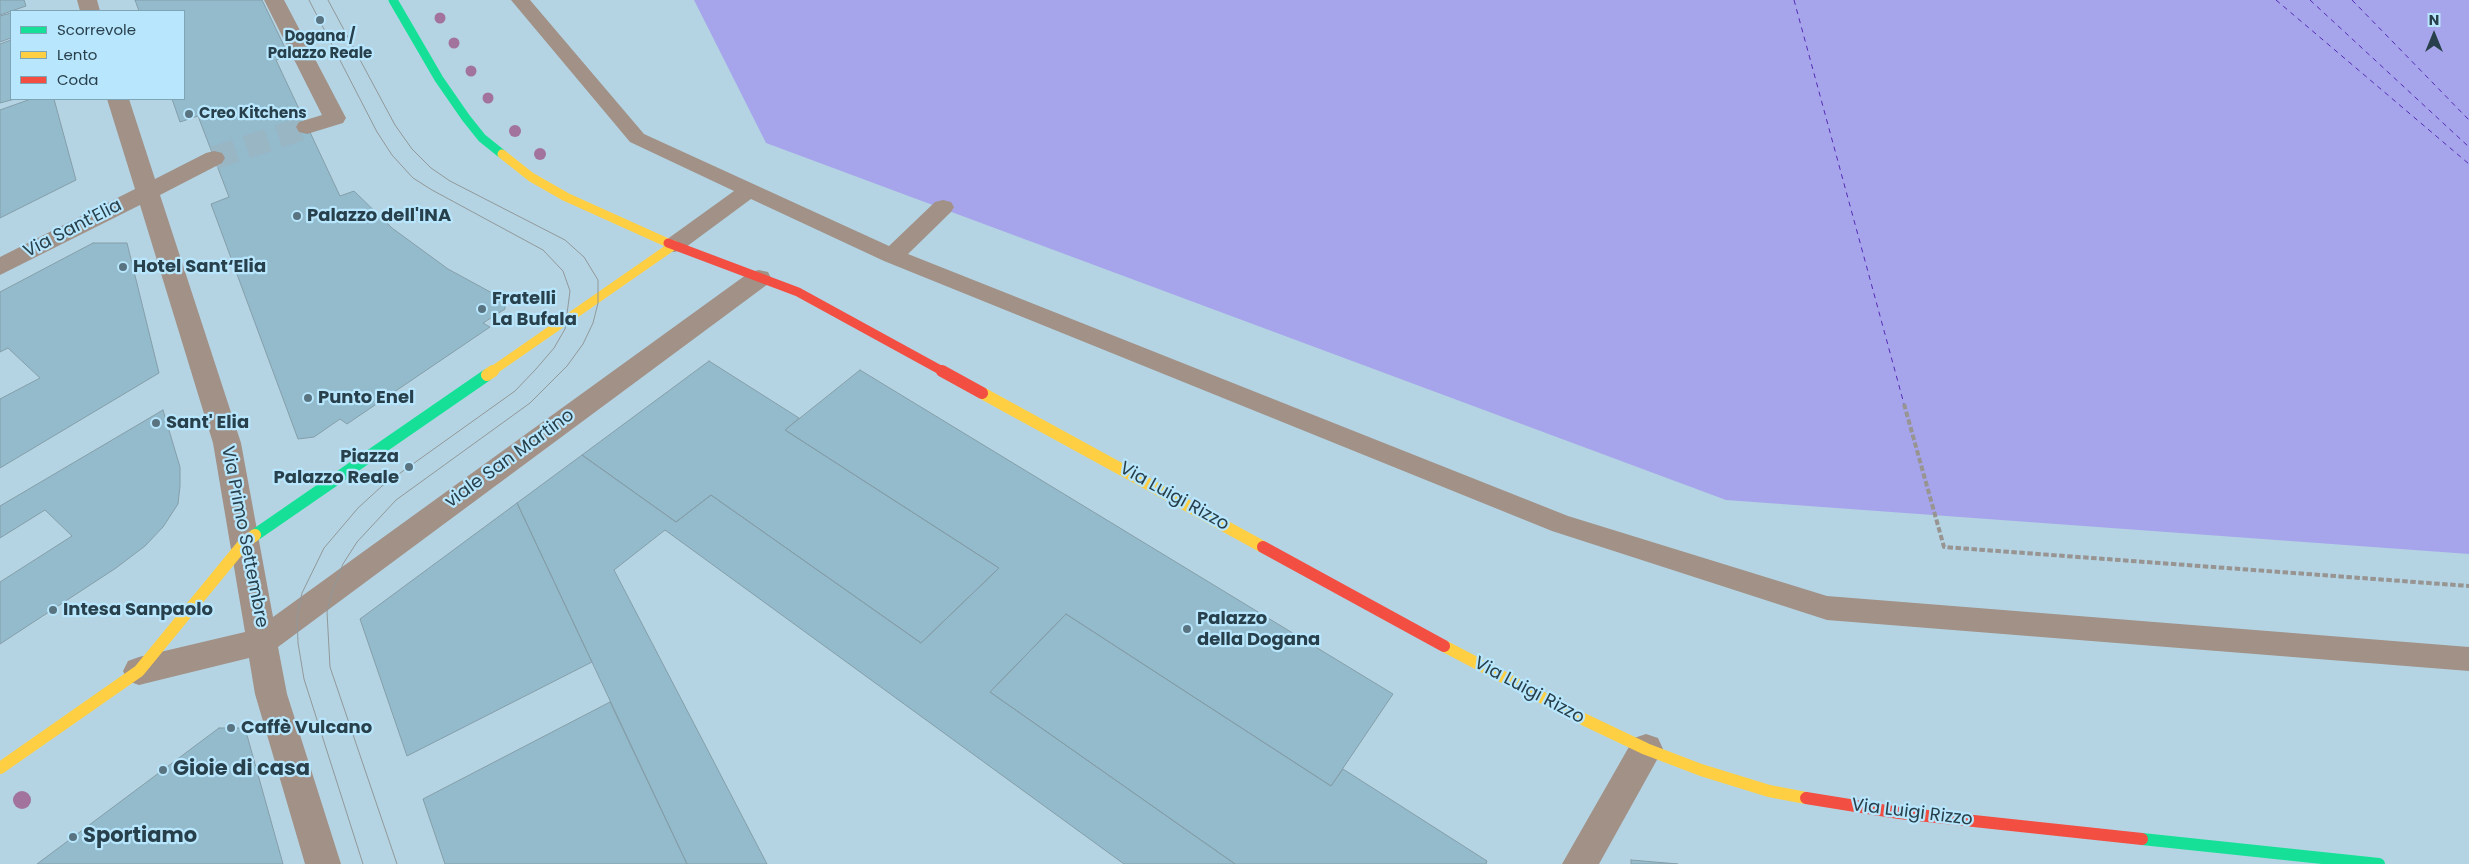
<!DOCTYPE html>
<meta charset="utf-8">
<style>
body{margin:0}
#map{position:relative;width:2469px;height:864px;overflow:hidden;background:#b5d4e3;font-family:Poppins,sans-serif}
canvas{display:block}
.legend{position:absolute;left:10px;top:10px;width:175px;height:90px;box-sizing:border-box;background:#b8e6fd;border:1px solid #7ea4b6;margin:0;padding:6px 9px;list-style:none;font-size:15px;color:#28404b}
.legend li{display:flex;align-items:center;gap:10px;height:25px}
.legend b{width:25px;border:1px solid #7ea4b6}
.north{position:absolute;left:2409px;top:10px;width:50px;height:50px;-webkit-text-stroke:4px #b8e6fd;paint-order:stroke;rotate:0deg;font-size:14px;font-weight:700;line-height:20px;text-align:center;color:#28404b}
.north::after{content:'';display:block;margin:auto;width:18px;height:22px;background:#28404b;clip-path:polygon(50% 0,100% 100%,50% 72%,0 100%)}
</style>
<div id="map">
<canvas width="2469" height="864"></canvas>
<ul class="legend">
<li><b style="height:6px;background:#16e098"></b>Scorrevole</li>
<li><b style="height:6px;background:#ffcf43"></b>Lento</li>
<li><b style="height:6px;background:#f24e42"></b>Coda</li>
</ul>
<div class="north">N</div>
</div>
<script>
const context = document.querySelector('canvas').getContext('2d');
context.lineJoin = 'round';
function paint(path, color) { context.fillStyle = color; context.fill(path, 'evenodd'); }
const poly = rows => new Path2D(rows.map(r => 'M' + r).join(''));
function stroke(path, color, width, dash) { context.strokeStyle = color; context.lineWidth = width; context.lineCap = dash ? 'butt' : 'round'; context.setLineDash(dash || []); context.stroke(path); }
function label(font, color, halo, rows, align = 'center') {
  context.font = font + ' Poppins,sans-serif'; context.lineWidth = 4.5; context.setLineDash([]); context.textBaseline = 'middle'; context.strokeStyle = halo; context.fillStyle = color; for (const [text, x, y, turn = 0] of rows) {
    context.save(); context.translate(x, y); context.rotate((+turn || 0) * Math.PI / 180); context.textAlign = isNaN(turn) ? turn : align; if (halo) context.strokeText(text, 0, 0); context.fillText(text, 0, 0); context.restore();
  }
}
const water = poly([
 [694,0,2469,0,2469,554,1726,500,766,143]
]);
const ferry = poly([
 [1794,0,1904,404],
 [2276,0,2469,164],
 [2310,0,2469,147],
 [2352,0,2469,120]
]);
const building = poly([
 [0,0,24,0,26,6,0,15,0,0],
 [135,0,262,0,289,56,276,60,340,196,354,191,392,228,448,269,505,300,505,309,483,323,490,327,347,424,340,419,314,437,298,439,211,204,229,197,198,116,180,122,172,99,184,99,184,11,139,11,135,0],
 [11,13,11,38,0,42,0,16,11,13],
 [11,40,11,99,15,99,0,103,0,44,11,40],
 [31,99,54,99,76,180,0,218,0,110,31,99],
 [93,243,127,243,159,373,0,468,0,399,40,378,8,348,0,352,0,292,93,243],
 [709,361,799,418,785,430,999,568,921,643,711,495,676,522,582,455,709,361],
 [860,370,1393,694,1331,786,1066,614,990,692,1235,864,1124,864,665,530,614,570,767,864,687,864,517,503,582,455,676,522,711,495,921,643,999,568,785,430,860,370],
 [163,410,180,467,180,486,178,504,163,527,145,546,116,568,0,644,0,582,72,536,45,510,0,538,0,506,163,410],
 [517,503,592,662,407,756,360,619,517,503],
 [1066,614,1331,786,1343,769,1487,861,1486,864,1235,864,990,692,1066,614],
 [610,702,687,864,445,864,423,799,610,702],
 [219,728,245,728,283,864,37,864,219,728],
 [1631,860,1678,864,1631,864,1631,860]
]);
const streetTunnel = poly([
 [214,158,307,127]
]);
const path = poly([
 [1904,404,1944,547,2469,586]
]);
const lane = poly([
 [511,0,530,0,644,134,889,246,935,202,943,200,951,202,954,207,951,212,908,254,1568,516,1827,596,2469,647,2469,671,1827,620,1552,531,884,261,751,199,682,250,674,252,666,250,663,245,666,240,734,191,630,142,511,0]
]);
const street = poly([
 [77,0,97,0,100,11,80,11,77,0],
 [264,0,284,0,346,118,343,123,307,134,299,132,296,127,299,122,322,115,264,0],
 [107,99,129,99,155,179,206,153,214,151,222,153,225,158,222,163,160,195,241,443,273,617,750,272,759,270,768,272,771,278,768,284,278,647,287,694,341,864,305,864,255,694,249,658,139,685,128,681,123,671,128,661,139,657,245,632,213,443,140,205,0,275,0,257,135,189,107,99],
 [1646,734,1658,738,1663,749,1599,864,1562,864,1634,738,1646,734]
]);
const fastFar1 = poly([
 [393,0,439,79,466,118,482,138,502,154]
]);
const fast = poly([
 [255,535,487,375],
 [2142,839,2379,864]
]);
const slowFar1 = poly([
 [502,154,531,177,566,197,668,243],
 [491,372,674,245]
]);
const slow = poly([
 [487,375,493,371],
 [982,393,1263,547],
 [1444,646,1583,719,1646,749,1701,770,1769,791,1806,798],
 [0,768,139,671,245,542,255,535]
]);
const jamFar1 = poly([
 [668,243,798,292,944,372]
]);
const jam = poly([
 [942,371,982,393],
 [1263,547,1444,646],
 [1806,798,1899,813,2142,839]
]);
const tram = poly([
 [309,0,377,132,392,155,413,178,432,190,543,250,563,271,570,291,565,329,554,348,536,369,515,391,382,486,358,508,324,548,302,593,297,616,298,643,304,679,363,864],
 [328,0,395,125,412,149,431,168,450,181,565,240,584,257,598,280,598,303,593,323,583,344,567,366,530,403,396,500,357,542,343,564,333,589,327,612,330,667,397,864]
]);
const trees = [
 [440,18,5.5],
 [454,43,5.5],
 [471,71,5.5],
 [488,98,5.5],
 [515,131,6],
 [540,154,6],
 [22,800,9]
];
const markers = [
 [320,20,5,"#597480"],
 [189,114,5,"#597480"],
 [297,216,5,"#597480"],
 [123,267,5,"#597480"],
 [482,309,5,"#597480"],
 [308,398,5,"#597480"],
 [156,423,5,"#597480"],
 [409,467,5,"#597480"],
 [53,610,5,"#597480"],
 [1187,629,5,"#597480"],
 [231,728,5,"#597480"],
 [163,770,5,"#597480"],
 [73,837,5,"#597480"]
];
const farPoinames = [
 ["Dogana /",320,37],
 ["Palazzo Reale",320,54],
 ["Creo Kitchens",199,114,"left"]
];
const poiNames = [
 ["Palazzo dell'INA",307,216],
 ["Hotel Sant‘Elia",133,267],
 ["Fratelli",492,299],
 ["La Bufala",492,320],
 ["Punto Enel",318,398],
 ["Sant' Elia",166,423],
 ["Piazza",399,457,"right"],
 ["Palazzo Reale",399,478,"right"],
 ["Intesa Sanpaolo",63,610],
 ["Palazzo",1197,619],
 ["della Dogana",1197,640],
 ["Caffè Vulcano",241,728]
];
const streetNames = [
 ["Via Sant'Elia",73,229,-27],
 ["viale San Martino",510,459,-36],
 ["Via Luigi Rizzo",1174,497,29],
 ["Via Primo Settembre",244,537,79],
 ["Via Luigi Rizzo",1529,691,28],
 ["Via Luigi Rizzo",1912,813,7]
];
const nearPoinames = [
 ["Gioie di casa",173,770],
 ["Sportiamo",83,837]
];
paint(water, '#a6a5eb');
stroke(ferry, '#552bb4', 1, [5, 4.5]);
paint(building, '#93bbcc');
stroke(building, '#859ea9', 1);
stroke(streetTunnel, '#99b6c5', 23, [23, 11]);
stroke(path, '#979492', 4, [5.5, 2.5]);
paint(lane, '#a19187');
paint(street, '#a19187');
stroke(fastFar1, '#16e098', 9);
stroke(fast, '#16e098', 12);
stroke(slowFar1, '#ffcf43', 9);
stroke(slow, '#ffcf43', 12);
stroke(jamFar1, '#f24e42', 9);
stroke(jam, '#f24e42', 12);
stroke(tram, '#919899', 1);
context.fillStyle = '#a2739d';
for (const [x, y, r] of trees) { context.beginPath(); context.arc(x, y, r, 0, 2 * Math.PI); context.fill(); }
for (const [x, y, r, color] of markers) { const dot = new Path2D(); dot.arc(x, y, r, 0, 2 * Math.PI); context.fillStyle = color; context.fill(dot); stroke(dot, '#b8e6fd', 2); }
label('bold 15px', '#28404b', '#b8e6fd', farPoinames);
label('bold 18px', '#28404b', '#b8e6fd', poiNames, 'left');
label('18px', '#28404b', '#b8e6fd', streetNames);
label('bold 21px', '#28404b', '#b8e6fd', nearPoinames, 'left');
</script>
